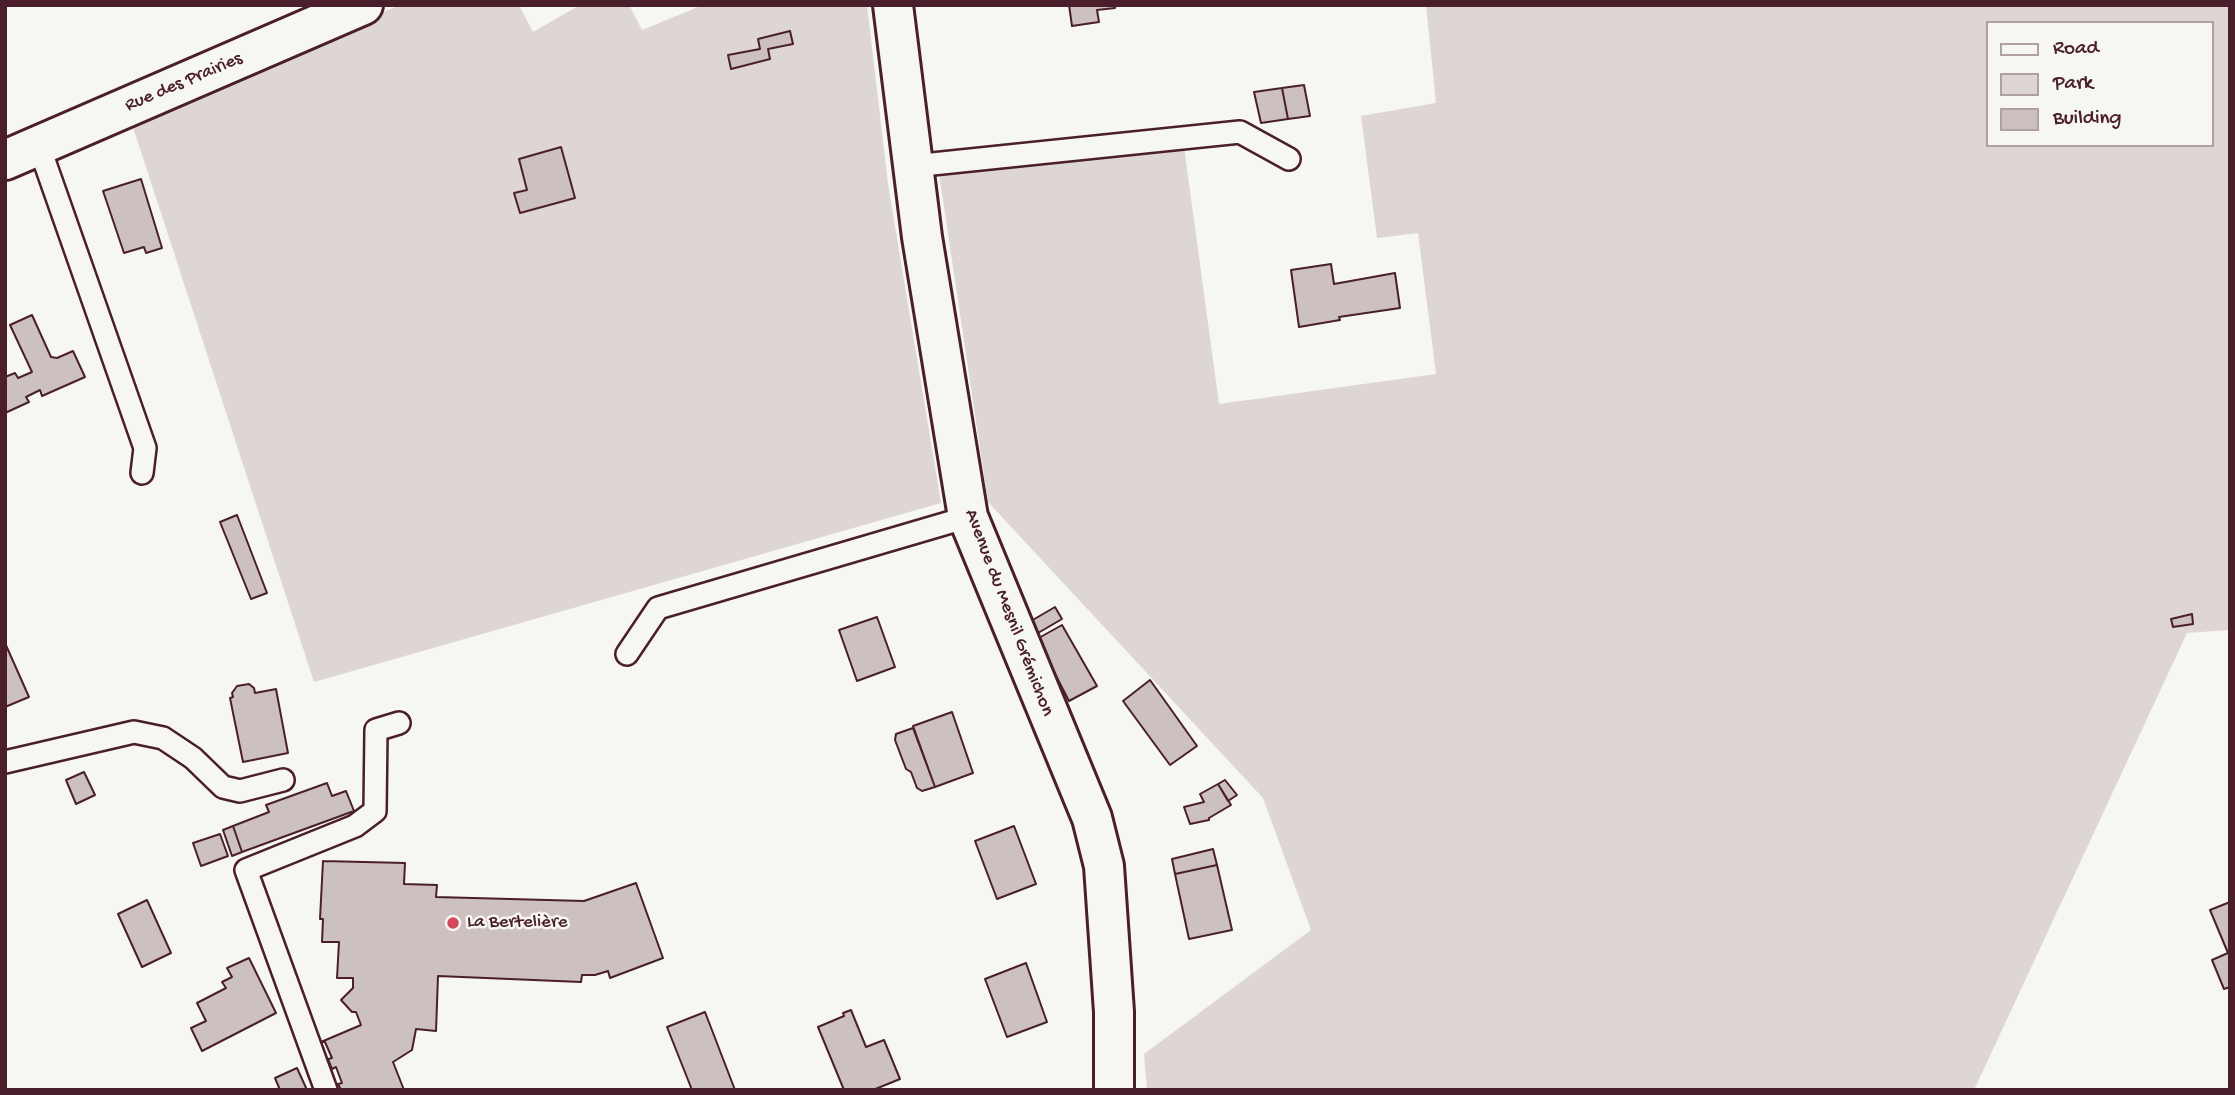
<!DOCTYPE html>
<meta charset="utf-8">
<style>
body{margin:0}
#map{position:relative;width:2235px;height:1095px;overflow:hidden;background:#f6f6f2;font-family:"Gochi Hand",sans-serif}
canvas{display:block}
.frame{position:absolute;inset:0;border:7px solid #4a1f2b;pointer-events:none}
.legend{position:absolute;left:1986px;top:21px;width:228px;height:126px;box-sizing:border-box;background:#f6f6f2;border:2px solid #b1a0a2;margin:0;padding:9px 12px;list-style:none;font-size:21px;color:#4a1f2b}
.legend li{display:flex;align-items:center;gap:14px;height:35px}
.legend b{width:35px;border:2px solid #b1a0a2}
</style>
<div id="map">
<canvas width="2235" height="1095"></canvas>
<div class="frame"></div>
<ul class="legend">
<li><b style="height:9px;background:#f6f6f2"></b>Road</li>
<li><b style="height:19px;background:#ddd6d5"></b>Park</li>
<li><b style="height:19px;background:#ccc1c0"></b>Building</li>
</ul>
</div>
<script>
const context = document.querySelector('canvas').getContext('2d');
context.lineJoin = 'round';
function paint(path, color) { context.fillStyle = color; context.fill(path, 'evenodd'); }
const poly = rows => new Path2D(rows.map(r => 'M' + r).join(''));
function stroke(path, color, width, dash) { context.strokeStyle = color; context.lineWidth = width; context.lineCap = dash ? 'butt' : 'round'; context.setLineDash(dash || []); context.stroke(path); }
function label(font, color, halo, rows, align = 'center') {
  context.font = font + ' "Gochi Hand",sans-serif'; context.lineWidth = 5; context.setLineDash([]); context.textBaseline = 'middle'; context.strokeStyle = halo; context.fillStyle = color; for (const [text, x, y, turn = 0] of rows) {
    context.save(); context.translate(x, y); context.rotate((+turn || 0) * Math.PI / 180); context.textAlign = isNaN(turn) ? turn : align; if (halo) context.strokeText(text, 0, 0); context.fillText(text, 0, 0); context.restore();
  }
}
const green = poly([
 [400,5,519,5,533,32,580,5,629,5,642,30,703,5,867,5,888,184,941,503,314,682,130,118],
 [1426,5,2230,5,2230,630,2187,633,1974,1090,1147,1090,1144,1054,1311,930,1263,798,988,502,939,173,1184,147,1219,404,1436,374,1418,233,1377,238,1361,116,1436,103],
 [1988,23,2212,23,2212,145,1988,145]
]);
const building = poly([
 [1069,5,1116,5,1115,8,1097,10,1099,22,1072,26,1069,5],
 [790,31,793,44,768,49,770,59,731,69,728,55,760,49,758,39,790,31],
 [1304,85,1310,116,1288,119,1282,88,1304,85],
 [1282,88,1288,119,1261,123,1254,92,1282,88],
 [561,147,575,198,520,213,514,193,527,190,519,159,561,147],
 [141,179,162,248,146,253,144,247,124,253,103,191,141,179],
 [1331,264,1334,284,1395,273,1400,308,1339,317,1340,320,1299,327,1291,270,1331,264],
 [32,315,51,357,57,358,73,351,85,377,42,396,40,390,26,397,29,402,5,413,5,377,15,373,18,378,32,372,10,325,32,315],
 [237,515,267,593,251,599,220,522,237,515],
 [1055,607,1062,619,1038,633,1031,621,1055,607],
 [2192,614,2193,624,2173,627,2171,619,2192,614],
 [877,617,895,667,857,681,839,630,877,617],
 [1062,625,1097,686,1069,701,1037,639,1062,625],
 [5,643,29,697,5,707,5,643],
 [1150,680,1197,746,1170,765,1123,701,1150,680],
 [249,684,254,688,255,693,276,689,288,753,243,762,230,698,233,697,232,693,237,686,249,684],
 [952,712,973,773,935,787,913,726,952,712],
 [913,728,935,787,922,791,917,788,911,772,906,769,895,740,896,734,913,728],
 [84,772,95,795,76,804,66,780,84,772],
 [1225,780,1237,795,1228,801,1218,784,1225,780],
 [327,783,332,796,346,791,354,811,242,852,233,826,269,812,266,805,327,783],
 [1218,784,1231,805,1209,818,1209,820,1190,824,1184,807,1204,802,1200,794,1218,784],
 [233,826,242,852,232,856,223,830,233,826],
 [1014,826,1036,884,997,899,975,841,1014,826],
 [220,834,228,856,201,866,193,843,220,834],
 [1213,849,1217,865,1175,874,1172,859,1213,849],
 [323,861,405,863,404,884,437,885,436,897,584,901,636,883,663,958,610,978,608,971,595,975,582,975,581,982,438,976,436,1031,416,1029,412,1050,393,1062,404,1090,341,1090,338,1084,342,1083,336,1067,332,1069,328,1059,332,1058,325,1042,321,1042,361,1025,356,1012,352,1012,341,1000,353,988,353,978,337,978,339,942,322,942,323,919,320,919,323,861],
 [1217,865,1232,930,1189,939,1175,874,1217,865],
 [147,900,171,953,142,967,118,914,147,900],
 [2230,902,2230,987,2224,989,2212,960,2228,953,2210,910,2230,902],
 [249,958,276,1013,202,1051,191,1028,206,1021,197,1003,226,988,222,982,232,977,227,968,249,958],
 [1026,963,1047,1022,1007,1037,985,979,1026,963],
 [851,1010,866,1047,884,1040,900,1079,873,1090,844,1090,818,1027,844,1016,843,1013,851,1010],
 [705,1012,735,1090,692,1090,667,1027,705,1012],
 [297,1068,307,1090,280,1090,275,1078,297,1068]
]);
const lane = poly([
 [39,146,145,448,142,473],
 [913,166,1240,132,1289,159],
 [627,654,658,608,968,517],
 [5,762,134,732,163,738,193,758,223,787,240,791,283,780],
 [326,1090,246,870,355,826,375,811,376,730,399,723]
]);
const street = poly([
 [5,160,363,5]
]);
const secondary = poly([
 [893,5,922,237,968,517,1092,818,1104,866,1114,1012,1114,1090]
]);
const markers = [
 [453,923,7,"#d1495b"]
];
const streetNames = [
 ["Rue des Prairies",184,83,-23],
 ["Avenue du Mesnil Grémichon",1008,613,69]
];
const poiNames = [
 ["La Bertelière",467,923]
];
paint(green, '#ddd6d5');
paint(building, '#ccc1c0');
stroke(building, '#4a1f2b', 2);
stroke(lane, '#4a1f2b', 26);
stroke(street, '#4a1f2b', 44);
stroke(secondary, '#4a1f2b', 44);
stroke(lane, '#f6f6f2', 21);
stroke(street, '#f6f6f2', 38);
stroke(secondary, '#f6f6f2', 38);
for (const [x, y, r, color] of markers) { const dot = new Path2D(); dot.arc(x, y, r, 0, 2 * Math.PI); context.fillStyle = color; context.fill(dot); stroke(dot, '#f6f6f2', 2.5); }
label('19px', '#4a1f2b', '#f6f6f2', streetNames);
label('19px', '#4a1f2b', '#f6f6f2', poiNames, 'left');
</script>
